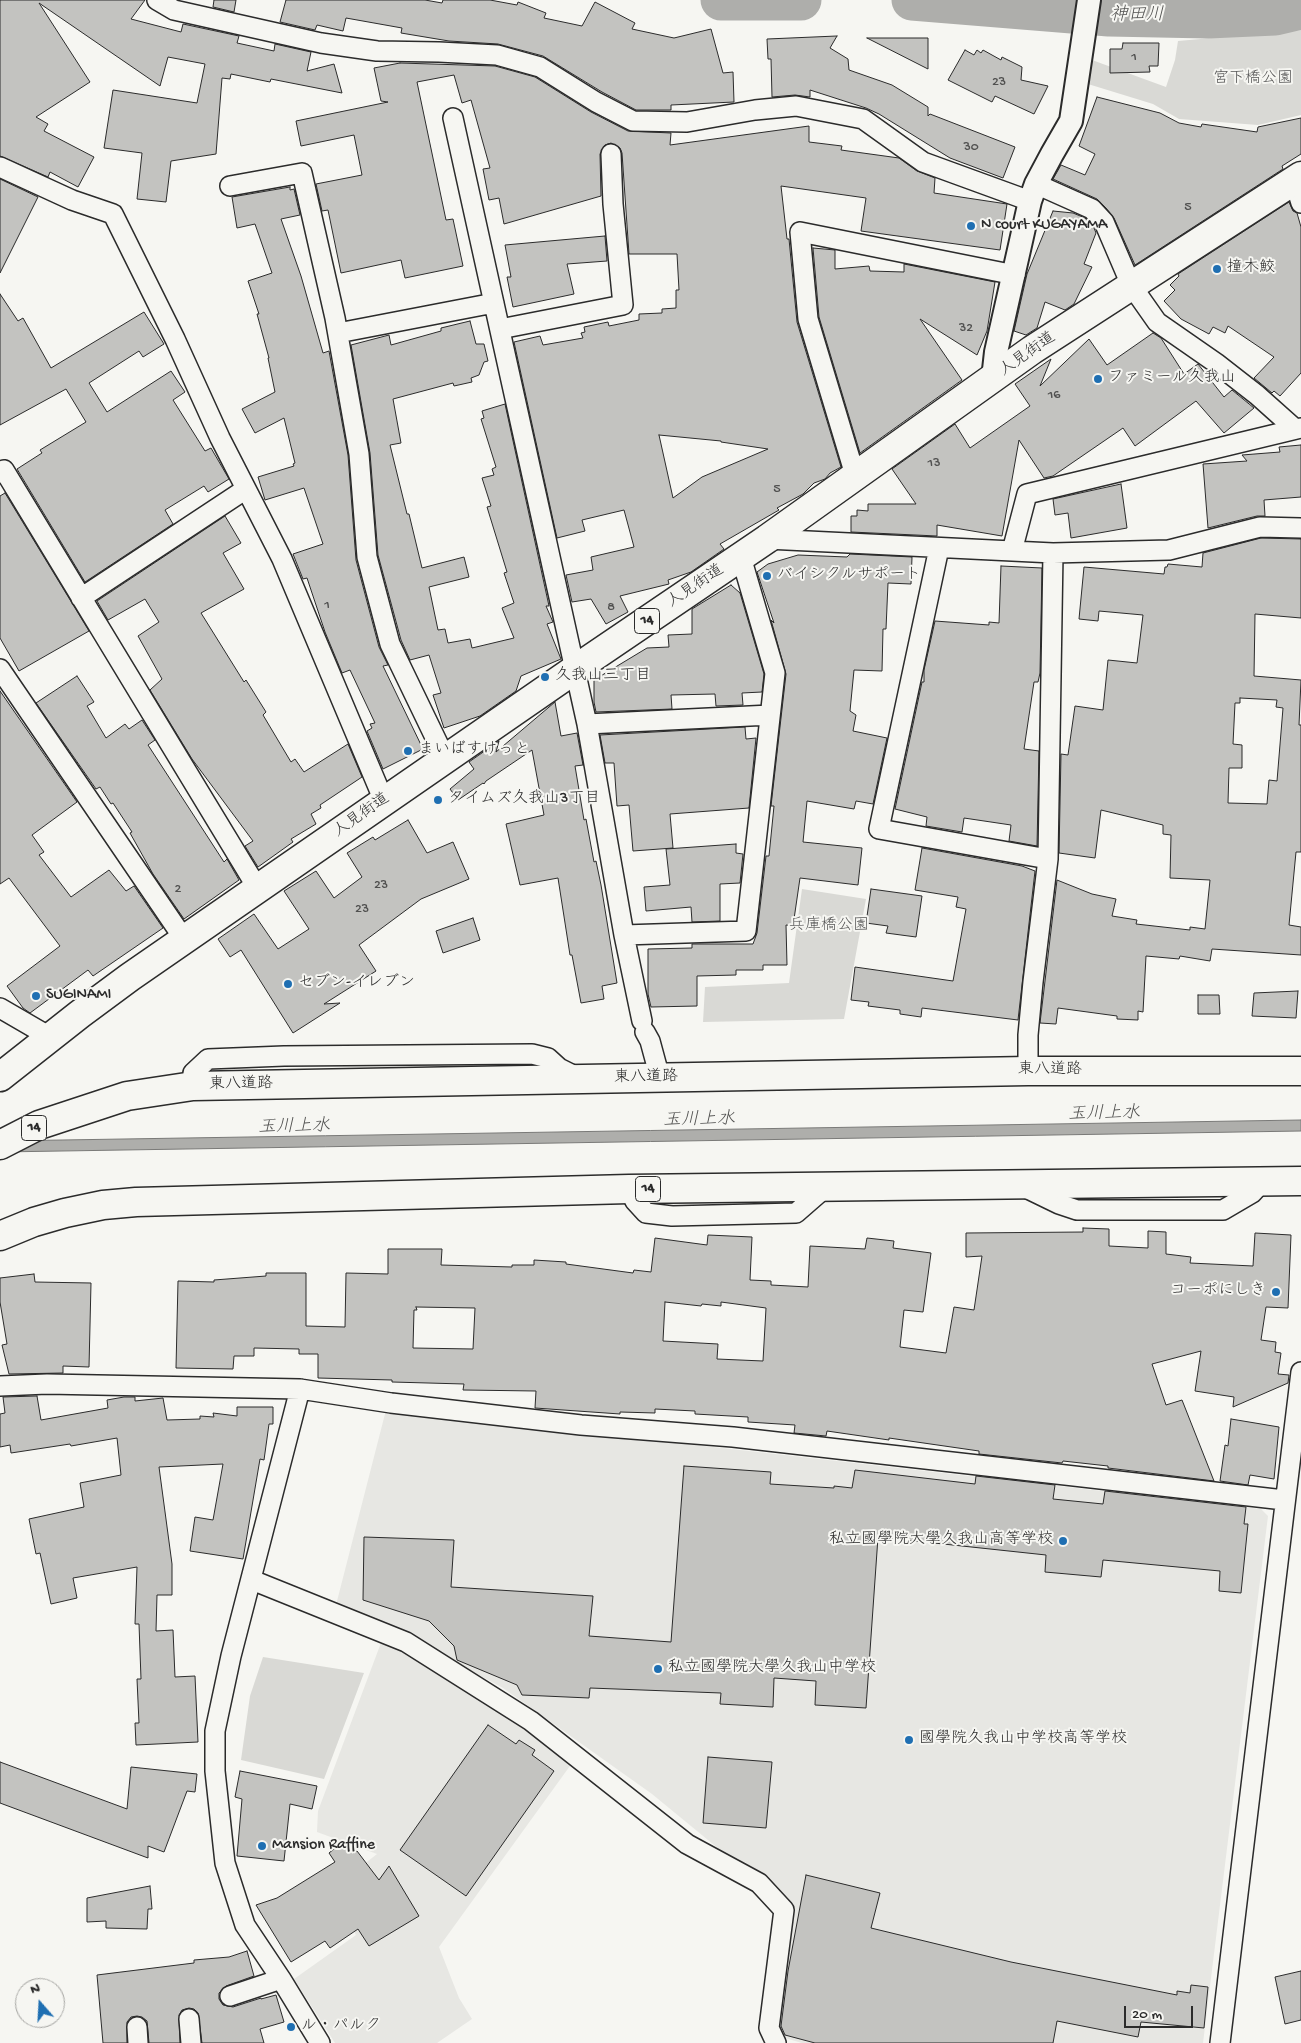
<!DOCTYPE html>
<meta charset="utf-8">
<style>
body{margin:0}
#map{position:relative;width:1301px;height:2043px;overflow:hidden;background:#f6f6f2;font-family:"Gochi Hand",sans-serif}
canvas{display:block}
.north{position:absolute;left:15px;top:1978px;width:50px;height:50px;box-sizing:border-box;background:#f6f6f2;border:1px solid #a5a5a2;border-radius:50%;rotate:341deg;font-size:14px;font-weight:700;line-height:20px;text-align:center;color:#2b2b2b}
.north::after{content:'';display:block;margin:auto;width:18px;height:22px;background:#1f6fb2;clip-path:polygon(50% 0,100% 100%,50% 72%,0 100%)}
.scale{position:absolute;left:1124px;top:2006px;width:69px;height:22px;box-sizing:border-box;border:2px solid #2b2b2b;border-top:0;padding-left:6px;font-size:15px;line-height:18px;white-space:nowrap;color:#2b2b2b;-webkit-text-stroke:4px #f6f6f2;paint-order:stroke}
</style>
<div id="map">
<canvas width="1301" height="2043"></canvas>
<div class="north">N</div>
<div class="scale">20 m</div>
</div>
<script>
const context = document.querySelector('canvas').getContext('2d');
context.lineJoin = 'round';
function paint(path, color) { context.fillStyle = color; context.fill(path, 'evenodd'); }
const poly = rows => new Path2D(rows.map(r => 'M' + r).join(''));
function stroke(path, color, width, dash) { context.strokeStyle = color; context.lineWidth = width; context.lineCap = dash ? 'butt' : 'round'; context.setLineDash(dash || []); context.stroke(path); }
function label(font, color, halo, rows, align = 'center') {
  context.font = font + ' "Gochi Hand","Klee One",sans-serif'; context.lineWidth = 4; context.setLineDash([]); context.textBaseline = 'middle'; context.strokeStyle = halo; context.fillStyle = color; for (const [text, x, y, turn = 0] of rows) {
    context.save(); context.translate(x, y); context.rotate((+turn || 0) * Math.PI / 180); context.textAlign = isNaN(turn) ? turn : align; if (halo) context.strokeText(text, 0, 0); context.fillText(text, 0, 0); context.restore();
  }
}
const built = poly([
 [386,1410,1261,1509,1268,1516,1203,2043,802,2043,778,2036,792,1908,767,1877,725,1854,652,1794,503,1688,392,1628,336,1605],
 [382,1640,496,1702,575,1759,439,1947,459,1998,472,2019,437,2043,335,2043,294,1979,356,1935,330,1891,377,1854,317,1832,318,1811]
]);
const green = poly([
 [1301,30,1301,115,1258,125,1179,119,1153,104,1088,84,1092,60,1166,87,1175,60,1178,41],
 [802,889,866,899,844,1019,703,1022,705,987,789,983],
 [263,1657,364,1673,324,1779,241,1760,250,1696]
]);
const water = poly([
 [1301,1120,1301,1131,0,1152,0,1141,1301,1120]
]);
const river = poly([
 [721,0,801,0],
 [912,0,1109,16,1208,18,1275,15,1301,9]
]);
const building = poly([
 [0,0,145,0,131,19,181,32,183,24,239,36,237,43,274,51,275,44,311,52,307,71,334,64,342,93,271,79,270,82,231,74,230,79,222,78,216,154,171,161,166,202,137,199,142,153,104,148,113,90,197,103,205,64,168,57,160,86,39,3,90,82,36,117,48,124,44,131,94,157,78,187,50,172,48,177,0,156,0,0],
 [214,0,236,0,234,12,213,7,214,0],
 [286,0,425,0,442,3,443,0,490,0,517,5,518,2,546,13,544,18,582,26,595,2,635,23,632,29,674,38,711,29,723,73,733,72,734,102,671,105,671,110,636,110,602,92,543,56,498,44,449,41,401,33,402,28,346,18,343,31,317,25,315,30,280,22,286,0],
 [837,36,830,48,848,59,849,70,892,85,928,107,928,116,930,114,1015,147,1003,178,950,158,879,114,866,108,810,90,810,97,795,95,772,97,771,59,768,59,767,39,837,36],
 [867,38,928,38,928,69,867,38],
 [1123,43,1159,43,1158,66,1149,66,1150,72,1110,73,1110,49,1122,49,1123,43],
 [965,50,974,55,977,50,981,53,983,50,1001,60,1002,57,1022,67,1021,80,1048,86,1034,114,995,96,992,102,948,80,965,50],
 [400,63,495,66,535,77,591,112,628,131,671,133,670,145,809,126,809,142,842,146,841,150,899,158,917,171,935,178,934,193,1007,204,1000,250,861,231,866,198,781,186,787,239,789,239,797,322,841,467,830,473,825,479,814,483,803,494,777,508,779,510,720,544,724,549,691,572,668,580,669,584,620,596,628,612,606,624,591,599,572,602,566,575,593,570,591,557,634,547,624,510,582,520,585,531,557,538,514,342,540,336,543,345,583,338,581,333,585,332,584,327,608,322,609,326,639,320,639,314,662,313,662,309,676,308,676,290,679,290,677,254,629,254,622,153,620,148,611,143,605,145,600,154,601,196,504,224,499,198,489,200,483,169,490,168,471,100,462,103,454,75,417,82,446,220,453,219,463,266,405,278,401,260,341,273,328,210,322,211,316,184,362,175,354,135,301,146,296,121,388,102,381,101,374,68,400,63],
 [659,435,721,441,721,442,768,449,702,477,673,498,659,435],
 [1097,97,1160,113,1179,123,1201,127,1202,124,1257,132,1258,127,1301,118,1301,154,1282,166,1283,169,1135,265,1114,218,1106,208,1097,199,1053,179,1061,165,1085,175,1095,154,1079,146,1097,97],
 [0,179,38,197,0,273,0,179],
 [290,187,290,190,294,189,300,215,281,219,301,276,323,353,329,351,348,455,356,560,379,647,388,665,383,666,423,749,383,769,367,731,372,728,370,724,375,723,350,670,342,673,325,632,307,578,303,579,293,554,323,544,304,488,265,500,258,477,294,466,293,464,295,463,284,418,255,433,242,409,275,392,268,358,269,358,257,314,259,314,248,281,272,273,255,224,237,228,232,197,290,187],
 [1289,202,1293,211,1297,213,1301,227,1301,373,1280,396,1274,391,1272,393,1254,378,1274,357,1228,326,1225,333,1213,327,1209,334,1181,319,1164,301,1175,290,1170,285,1179,276,1178,274,1289,202],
 [1053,211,1073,213,1085,218,1094,228,1096,233,1084,264,1092,267,1074,304,1065,310,1045,302,1037,328,1026,335,1014,331,1027,274,1053,211],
 [605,236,607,261,567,264,574,294,513,307,507,277,511,277,505,245,605,236],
 [813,248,835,250,835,269,869,266,870,271,904,272,904,264,995,282,987,331,977,355,920,319,962,380,860,453,819,317,813,248],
 [0,294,18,321,23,318,51,368,144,312,164,344,143,357,139,351,89,383,107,412,171,371,185,392,173,400,205,451,211,448,229,479,208,492,204,486,165,510,173,524,85,582,17,469,42,453,40,450,86,422,66,389,0,425,0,294],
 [470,321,476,344,484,344,488,361,484,362,479,375,471,378,472,382,454,386,453,383,393,399,401,443,390,445,407,514,409,514,422,568,464,557,469,577,429,587,438,630,445,629,448,643,470,639,472,648,514,638,502,608,514,603,504,573,507,572,487,507,491,506,482,478,494,475,492,469,496,467,481,419,484,418,482,411,505,404,549,606,546,606,553,622,547,624,561,659,521,676,516,691,480,716,444,728,433,695,441,693,429,655,410,660,401,640,378,555,370,453,351,345,389,335,391,345,441,331,441,328,470,321],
 [1153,333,1161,338,1184,374,1198,364,1224,397,1232,390,1254,408,1224,433,1196,401,1135,446,1123,428,1053,476,1044,478,1019,440,1002,536,937,525,937,536,851,532,851,516,857,516,857,510,868,511,868,504,916,504,892,469,955,424,970,448,1030,406,1015,384,1051,359,1040,386,1089,339,1107,365,1153,333],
 [1301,445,1301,497,1264,500,1265,516,1257,516,1208,528,1203,464,1247,461,1242,455,1280,452,1279,447,1301,445],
 [1121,484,1127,528,1071,538,1068,513,1055,515,1053,499,1121,484],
 [5,493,89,631,19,671,0,638,0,496,5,493],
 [225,516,241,543,223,553,244,589,201,613,244,682,246,680,266,712,263,715,291,762,295,759,304,772,348,744,362,777,320,805,321,808,311,814,316,824,291,839,293,842,258,867,245,846,253,841,192,759,150,690,162,679,138,636,159,622,145,599,108,620,97,601,225,516],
 [1261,538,1301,539,1301,618,1255,614,1254,676,1301,680,1299,725,1301,725,1301,852,1296,852,1289,925,1301,927,1301,955,1212,949,1210,961,1180,956,1179,959,1146,956,1143,1012,1138,1011,1138,1020,1117,1019,1117,1016,1058,1008,1056,1024,1040,1023,1057,880,1092,894,1116,899,1112,916,1137,920,1136,924,1190,930,1190,927,1205,929,1210,880,1170,878,1171,835,1163,834,1163,825,1101,810,1095,858,1059,853,1061,754,1068,755,1075,706,1103,710,1108,660,1137,663,1143,615,1099,611,1098,621,1079,619,1084,567,1164,574,1165,567,1167,567,1168,564,1202,567,1203,553,1261,538],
 [1240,698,1277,700,1276,707,1283,708,1277,781,1269,780,1267,804,1228,803,1229,768,1242,768,1242,745,1233,744,1235,703,1240,703,1240,698],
 [850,554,912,557,911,584,888,583,886,629,883,629,882,671,854,670,850,711,856,715,853,731,887,738,873,804,856,801,854,809,807,801,803,842,862,848,858,885,800,878,793,926,786,925,787,965,763,965,763,970,736,970,736,975,697,976,697,1006,651,1007,648,994,648,949,692,948,692,944,753,944,757,933,766,856,769,856,774,806,771,806,786,674,771,620,774,623,757,572,768,564,798,555,847,557,850,554],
 [1001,566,1042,568,1040,673,1038,682,1034,682,1024,749,1039,751,1037,846,1009,841,1011,825,964,818,962,832,926,826,927,817,895,809,922,682,924,682,924,670,935,621,989,625,989,622,999,623,1001,566],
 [731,585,740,593,764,674,762,692,742,693,743,705,716,706,715,694,671,695,672,709,596,712,594,702,594,680,647,648,669,647,668,635,692,634,692,609,731,585],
 [77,676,94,702,87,706,106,738,125,724,129,729,142,720,155,740,148,745,224,862,227,859,239,880,184,919,153,874,130,833,132,832,113,803,111,804,100,787,96,789,36,703,77,676],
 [0,691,77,802,32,835,44,852,39,855,71,897,109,870,126,891,134,886,163,928,93,976,88,970,30,1013,23,1008,7,986,60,946,9,878,0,884,0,691],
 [555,702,561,736,577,733,583,765,575,766,584,820,586,819,594,862,596,861,601,885,617,983,602,986,604,999,581,1003,572,955,570,955,558,878,520,885,506,824,544,815,532,750,486,781,484,784,483,783,458,800,450,789,474,769,469,762,499,741,496,752,555,702],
 [745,727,746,739,756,738,749,808,670,814,673,848,633,851,629,805,617,806,614,763,605,763,600,735,745,727],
 [408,820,427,853,453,842,469,879,421,899,359,945,376,971,324,1004,340,1003,293,1033,241,950,230,957,218,939,254,914,278,949,309,929,284,891,316,871,334,898,362,877,347,853,373,837,375,840,408,820],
 [736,844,736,853,743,854,740,883,720,884,720,921,692,922,691,907,646,911,644,887,670,885,666,849,736,844],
 [922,848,1022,866,1035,871,1018,1020,922,1008,921,1017,900,1014,900,1010,868,1006,869,1002,851,1000,855,967,953,981,966,909,956,907,958,897,915,890,922,848],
 [871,889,922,896,916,937,886,933,888,926,866,923,871,889],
 [473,918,480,940,443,953,436,931,473,918],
 [1298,991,1296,1018,1252,1016,1254,993,1298,991],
 [1198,995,1219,995,1220,1014,1198,1014,1198,995],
 [1083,1228,1109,1229,1109,1246,1148,1248,1148,1231,1166,1232,1166,1254,1191,1257,1190,1263,1253,1266,1255,1233,1291,1235,1288,1308,1266,1307,1261,1340,1276,1342,1275,1352,1281,1353,1278,1374,1289,1375,1288,1383,1233,1407,1234,1397,1195,1391,1201,1351,1152,1364,1166,1405,1182,1400,1214,1481,1108,1468,1108,1466,1063,1461,1062,1463,979,1454,979,1451,889,1438,889,1440,827,1431,826,1436,794,1433,795,1425,748,1422,748,1417,695,1414,695,1411,655,1409,655,1413,620,1412,620,1414,535,1408,536,1391,463,1390,464,1384,392,1382,392,1380,318,1378,318,1354,299,1354,299,1349,254,1348,254,1356,234,1356,233,1369,176,1368,178,1281,214,1282,214,1280,266,1276,266,1273,306,1273,306,1326,345,1327,346,1273,388,1274,388,1249,442,1249,441,1265,512,1267,512,1265,534,1265,534,1260,566,1262,566,1264,633,1273,634,1270,651,1272,655,1238,707,1245,708,1235,752,1237,750,1280,771,1281,771,1285,808,1287,810,1246,865,1249,867,1238,894,1241,893,1248,931,1253,923,1312,904,1310,900,1347,946,1353,954,1307,974,1310,982,1256,966,1257,966,1233,1083,1232,1083,1228],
 [665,1302,701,1306,702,1304,721,1306,721,1302,766,1308,763,1361,717,1359,718,1344,663,1341,665,1302],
 [416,1307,475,1308,473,1349,413,1348,414,1310,417,1310,416,1307],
 [34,1274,35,1282,91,1283,89,1367,63,1366,63,1373,9,1374,2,1345,7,1344,0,1302,0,1278,34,1274],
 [37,1396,41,1420,108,1408,107,1400,124,1397,135,1397,135,1401,163,1398,167,1420,200,1419,200,1416,214,1417,213,1413,237,1416,237,1407,273,1407,273,1424,269,1424,264,1460,260,1459,243,1559,190,1551,195,1517,213,1520,223,1464,159,1467,172,1564,172,1595,157,1595,156,1631,173,1630,175,1677,195,1676,198,1742,136,1745,135,1723,139,1723,137,1679,141,1679,139,1624,135,1624,137,1567,73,1578,77,1598,51,1604,40,1553,36,1554,29,1519,84,1507,80,1483,121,1475,117,1438,71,1446,70,1444,11,1453,10,1445,0,1447,0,1414,5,1413,3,1397,37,1396],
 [1231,1419,1279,1427,1274,1479,1250,1475,1248,1485,1220,1481,1225,1445,1228,1446,1231,1419],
 [684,1466,771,1472,770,1484,834,1488,834,1486,852,1488,855,1470,975,1484,976,1476,1055,1485,1053,1499,1103,1504,1105,1491,1246,1507,1244,1524,1248,1524,1241,1593,1219,1591,1220,1571,1103,1560,1101,1577,1045,1572,1046,1555,878,1537,866,1708,815,1705,816,1681,774,1678,773,1707,720,1704,721,1693,590,1688,589,1698,522,1695,517,1685,457,1660,454,1646,429,1621,363,1600,364,1537,454,1540,451,1587,593,1596,589,1636,671,1642,684,1466],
 [488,1725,516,1744,519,1740,535,1750,532,1755,554,1771,466,1896,400,1850,488,1725],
 [708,1757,772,1762,766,1828,703,1823,708,1757],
 [0,1762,127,1809,131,1767,197,1774,195,1792,187,1791,164,1852,148,1846,148,1858,0,1803,0,1762],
 [240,1771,317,1786,312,1809,290,1804,284,1861,237,1856,242,1799,235,1797,240,1771],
 [344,1841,353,1853,357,1851,379,1880,389,1866,419,1916,369,1946,358,1929,330,1948,325,1941,291,1962,256,1905,277,1898,335,1862,329,1853,344,1841],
 [806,1875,880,1893,871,1928,1011,1962,1177,1995,1177,1991,1190,1993,1191,1985,1208,1987,1204,2028,1141,2022,1138,2037,1057,2021,1053,2043,815,2043,785,2035,781,2026,788,1971,806,1875],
 [150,1886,152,1909,148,1909,147,1929,106,1928,106,1921,87,1922,87,1898,150,1886],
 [247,1951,254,1976,226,1986,219,1993,219,1999,223,2005,233,2007,261,1998,261,1999,276,1995,284,2022,260,2029,264,2043,202,2043,198,2013,194,2009,189,2008,182,2010,179,2015,180,2043,149,2043,147,2021,142,2017,137,2016,131,2017,127,2022,127,2043,103,2043,97,1975,194,1963,194,1960,229,1957,247,1951],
 [1301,1971,1301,2020,1285,2024,1275,1977,1301,1971]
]);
const minor = poly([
 [157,0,174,10,321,43,377,51,439,52,497,55,540,67,596,102,633,121,687,122,755,110,796,106,863,119,923,162,1030,201],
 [453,118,587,724,624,935,642,1021],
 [0,167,72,200,113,214,175,339,220,438,282,559,384,801],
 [1294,180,1301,203],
 [1036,184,1092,209,1104,222,1131,285,1157,322,1216,363,1257,395,1295,429],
 [230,186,302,173,335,318,359,454,367,557,390,644,445,758],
 [500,329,623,305,613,204,611,154],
 [338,333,494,303],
 [0,473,4,470,258,889],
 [855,475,808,319,800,232,1015,275],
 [767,539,1053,553,1169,550,1260,527,1301,528],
 [939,548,879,829,1048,859],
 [1012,551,1027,494,1301,428],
 [81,598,246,489],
 [0,669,184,939],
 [587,724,770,715],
 [624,935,746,931,775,673,741,557],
 [0,1008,50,1037],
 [645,1032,650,1041,660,1078],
 [1028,1071,1028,1035,1033,982,1048,859,1053,553],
 [193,1086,193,1073,208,1059,284,1056,532,1054,548,1058,559,1068,579,1078],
 [1024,1187,1059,1204,1077,1210,1223,1210,1252,1193,1263,1181],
 [629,1189,635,1201,646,1213,672,1216,796,1213,827,1186],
 [0,1386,47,1384,300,1389,391,1403,581,1425,733,1437,1284,1500],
 [300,1389,231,1656,215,1731,215,1771,225,1863,245,1925,281,1979,320,2043],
 [252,1580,406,1642,531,1721,687,1844,759,1883,784,1910,769,2028,776,2043],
 [230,1996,281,1979],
 [189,2019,191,2043],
 [137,2027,138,2043],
 [1220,2043,1301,1372]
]);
const tertiary = poly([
 [993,379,996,352,1030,201,1036,184,1052,154,1071,121,1089,0]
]);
const primary = poly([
 [0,1077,80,1014,130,977,574,670,767,539,1032,350,1301,176],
 [0,1145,39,1125,127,1096,193,1086,1028,1071,1301,1071],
 [0,1236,34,1222,65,1213,103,1205,136,1202,629,1189,1301,1181]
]);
const markers = [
 [971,226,5,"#1f6fb2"],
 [1217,269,5,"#1f6fb2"],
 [1098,379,5,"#1f6fb2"],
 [767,576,5,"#1f6fb2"],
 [545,677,5,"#1f6fb2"],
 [408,751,5,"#1f6fb2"],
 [438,800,5,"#1f6fb2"],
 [288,984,5,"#1f6fb2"],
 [36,996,5,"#1f6fb2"],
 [1276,1292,5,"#1f6fb2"],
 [1063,1541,5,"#1f6fb2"],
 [658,1669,5,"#1f6fb2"],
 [909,1740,5,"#1f6fb2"],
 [262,1846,5,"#1f6fb2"],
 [291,2027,5,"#1f6fb2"]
];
const numberNames = [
 ["1",1134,58],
 ["23",999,83],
 ["30",971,148],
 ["5",1188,208],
 ["32",966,329],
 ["16",1054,396],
 ["13",934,464],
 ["5",777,490],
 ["1",327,606],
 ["8",611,608],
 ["23",381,886],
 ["2",178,890],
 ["23",362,910]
];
const shields = [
 [647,621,25],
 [34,1128,25],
 [648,1189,25]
];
const shieldNames = [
 ["14",647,621],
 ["14",34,1128],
 ["14",648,1189]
];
const parkNames = [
 ["宮下橋公園",1253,80],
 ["兵庫橋公園",829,927]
];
const poiNames = [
 ["N court KUGAYAMA",981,226],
 ["撞木鮫",1227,269],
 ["ファミール久我山",1108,379],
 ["バイシクルサポート",777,576],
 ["久我山三丁目",555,677],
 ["まいばすけっと",418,751],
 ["タイムズ久我山3丁目",448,800],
 ["セブン-イレブン",298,984],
 ["SUGINAMI",46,996],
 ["コーポにしき",1266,1292,"right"],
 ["私立國學院大學久我山高等学校",1053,1541,"right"],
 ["私立國學院大學久我山中学校",668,1669],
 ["國學院久我山中学校高等学校",919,1740],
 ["Mansion Raffine",272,1846],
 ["ル・パルク",301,2027]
];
const streetNames = [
 ["人見街道",1028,355,-35],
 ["人見街道",696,587,-34],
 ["人見街道",362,816,-35],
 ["東八道路",1050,1071],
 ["東八道路",646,1078,-1],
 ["東八道路",241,1085,-1]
];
const waterNames = [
 ["神田川",1137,16],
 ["玉川上水",1104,1115,-1],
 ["玉川上水",699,1121,-1],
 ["玉川上水",294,1128,-1]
];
paint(built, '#e7e7e3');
paint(green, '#d9d9d5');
paint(water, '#aeaeab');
stroke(water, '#7a7a78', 1);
stroke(river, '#aeaeab', 41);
paint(building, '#c3c3c0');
stroke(building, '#2b2b2b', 1);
stroke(minor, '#2b2b2b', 22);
stroke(tertiary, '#2b2b2b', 26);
stroke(primary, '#2b2b2b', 31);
stroke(minor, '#f6f6f2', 19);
stroke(tertiary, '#f6f6f2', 22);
stroke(primary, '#f6f6f2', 28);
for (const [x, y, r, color] of markers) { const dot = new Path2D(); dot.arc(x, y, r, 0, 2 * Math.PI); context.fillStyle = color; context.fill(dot); stroke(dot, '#f6f6f2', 2); }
label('14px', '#515150', null, numberNames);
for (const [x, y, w] of shields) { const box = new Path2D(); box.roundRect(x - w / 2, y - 12.5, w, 25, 4); context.fillStyle = '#f6f6f2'; context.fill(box); stroke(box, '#2b2b2b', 1); }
label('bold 15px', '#2b2b2b', null, shieldNames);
label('16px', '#565656', '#f6f6f2', parkNames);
label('16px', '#2b2b2b', '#f6f6f2', poiNames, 'left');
label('16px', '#2b2b2b', '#f6f6f2', streetNames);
label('italic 18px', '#525251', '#f6f6f2', waterNames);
</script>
